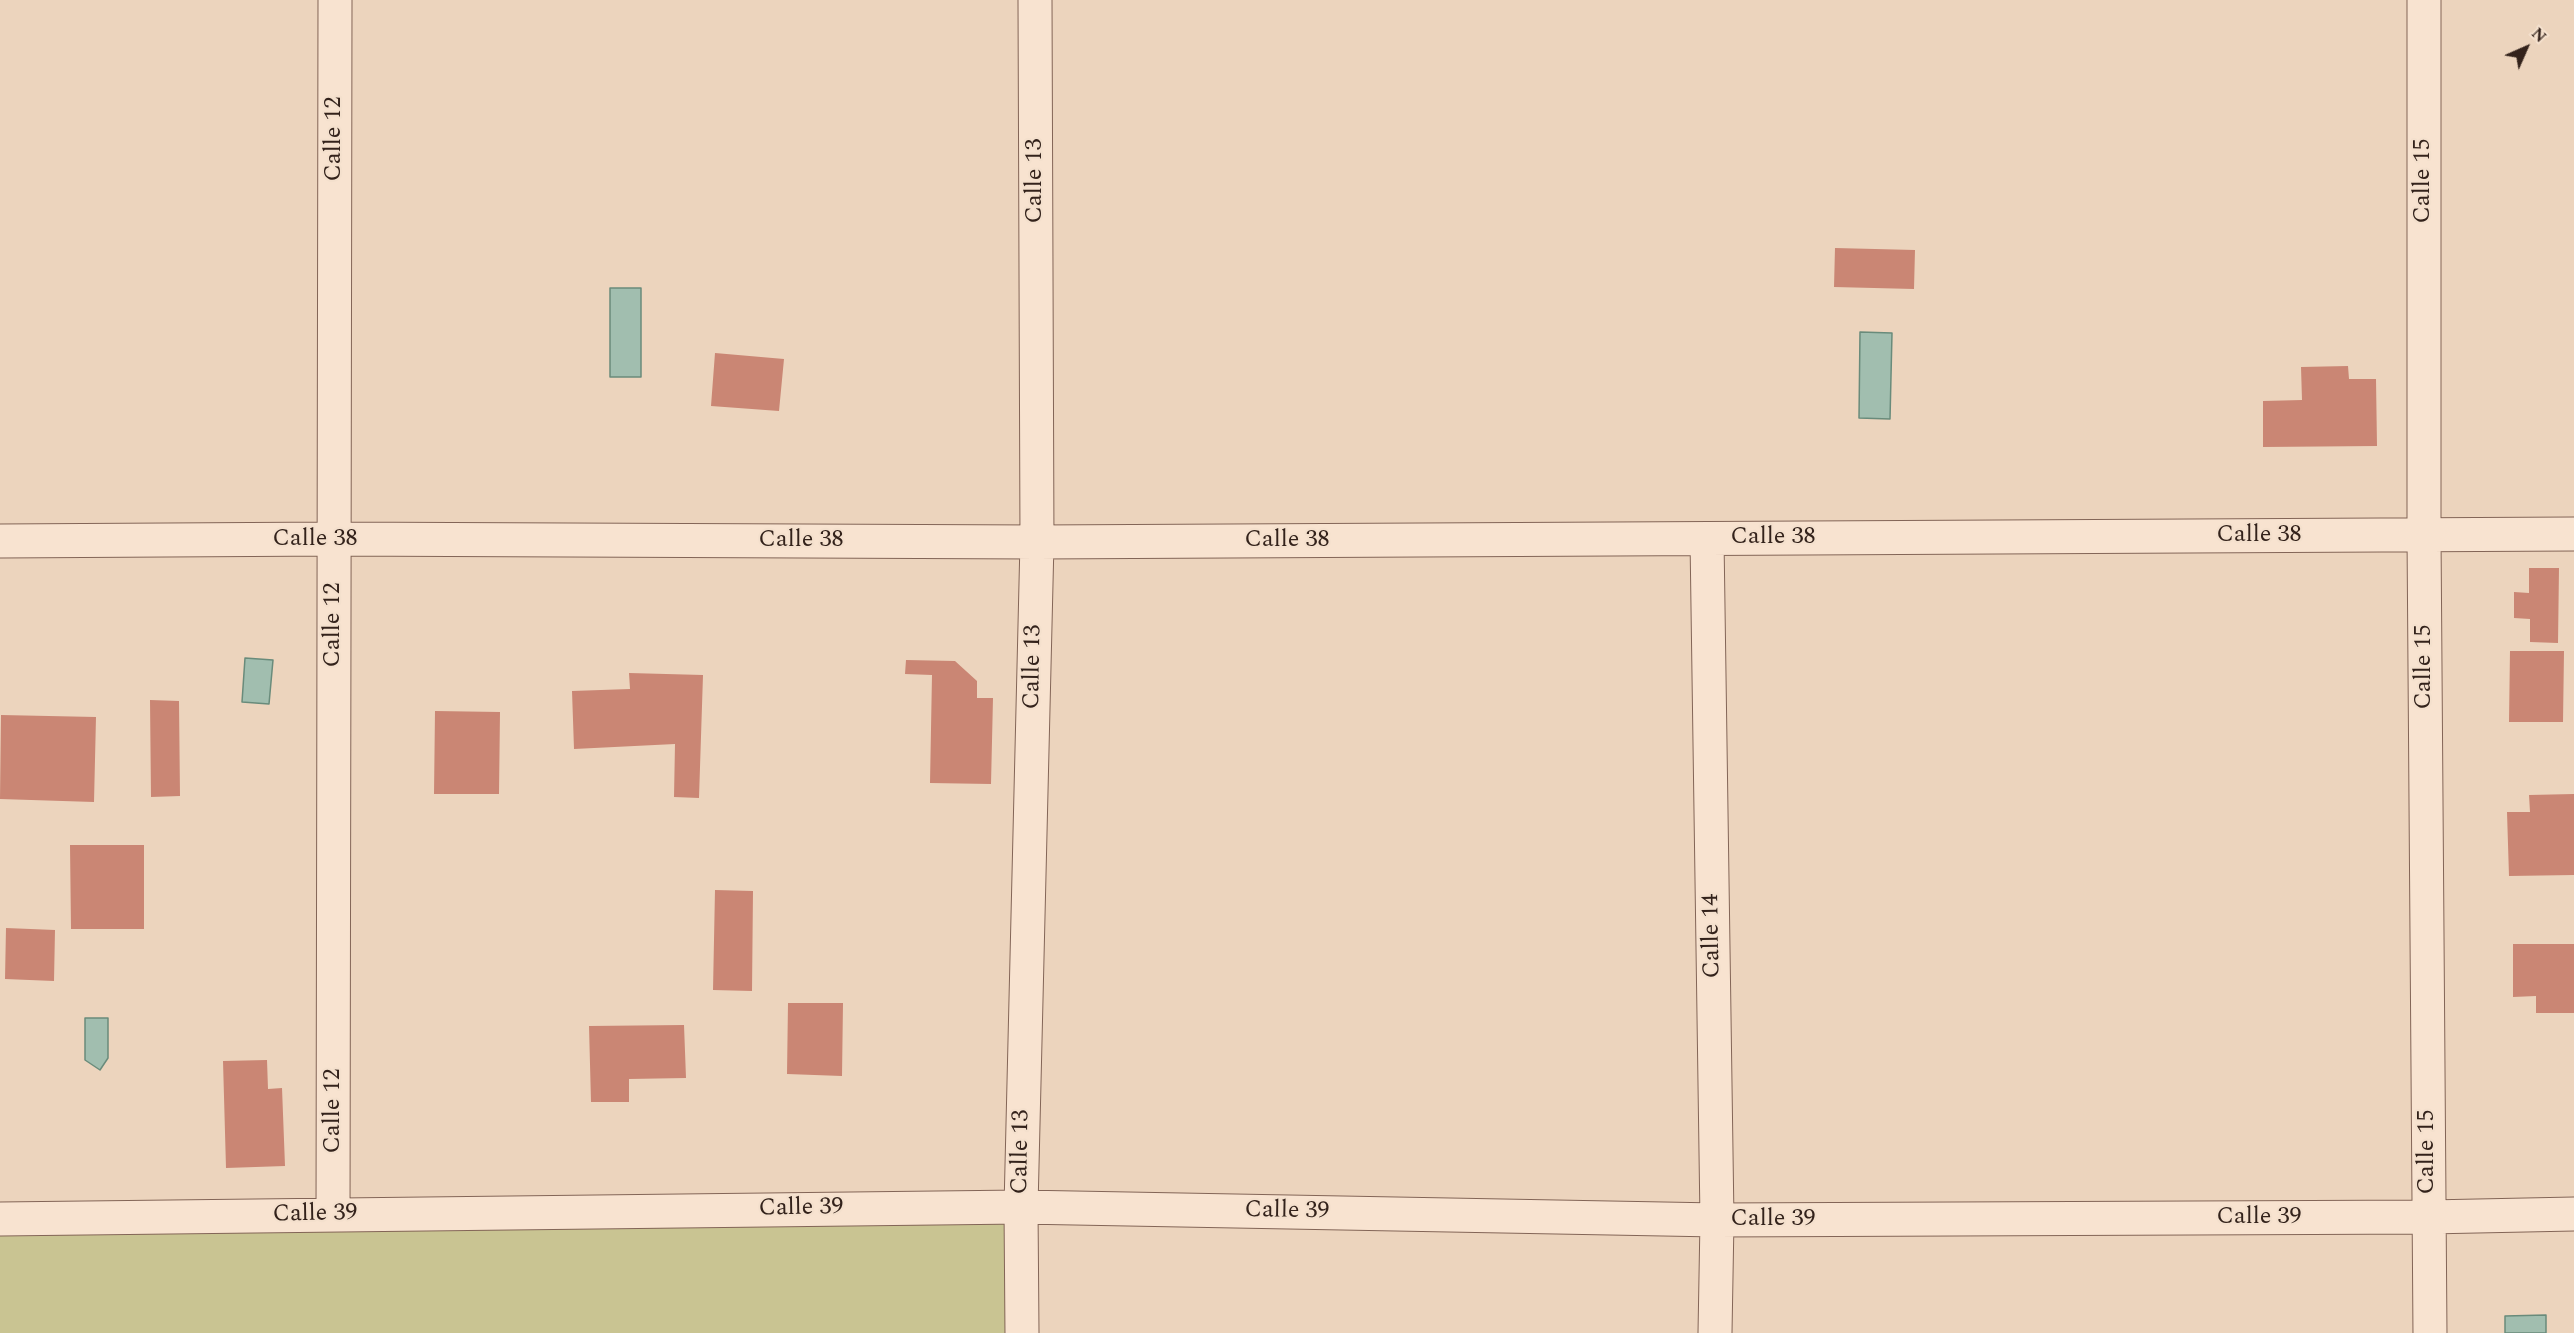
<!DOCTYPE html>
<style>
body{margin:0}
#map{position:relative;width:2574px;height:1333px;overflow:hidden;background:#ecd4bd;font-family:Spectral,serif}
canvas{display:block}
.north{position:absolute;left:2496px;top:18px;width:60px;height:60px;-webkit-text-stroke:4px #f4e0cd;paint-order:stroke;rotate:45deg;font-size:16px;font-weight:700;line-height:24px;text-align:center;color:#33221b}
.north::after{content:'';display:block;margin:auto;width:21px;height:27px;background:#33221b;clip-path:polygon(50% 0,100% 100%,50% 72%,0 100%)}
</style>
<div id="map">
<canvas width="2574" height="1333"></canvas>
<div class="north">N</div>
</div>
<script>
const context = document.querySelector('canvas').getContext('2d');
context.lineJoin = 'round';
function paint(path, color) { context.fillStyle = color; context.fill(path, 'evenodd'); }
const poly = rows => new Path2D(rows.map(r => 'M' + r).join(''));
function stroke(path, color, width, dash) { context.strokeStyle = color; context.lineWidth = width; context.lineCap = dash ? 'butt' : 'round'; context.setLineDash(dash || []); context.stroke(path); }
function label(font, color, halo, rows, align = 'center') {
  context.font = font + ' Spectral,serif'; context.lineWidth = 4.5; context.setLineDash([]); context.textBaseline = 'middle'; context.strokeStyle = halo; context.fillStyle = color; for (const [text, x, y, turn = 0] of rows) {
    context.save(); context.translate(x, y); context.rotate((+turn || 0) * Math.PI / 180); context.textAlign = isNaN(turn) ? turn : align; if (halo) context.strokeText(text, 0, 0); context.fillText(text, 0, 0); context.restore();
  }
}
const green = poly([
 [1021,1207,1022,1333,0,1333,0,1219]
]);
const water = poly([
 [610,288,641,288,641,377,610,377,610,288],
 [1860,332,1892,333,1890,419,1859,418,1860,332],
 [245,658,273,660,269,704,242,702,245,658],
 [85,1018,108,1018,108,1058,100,1070,85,1060,85,1018],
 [2546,1315,2546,1333,2505,1333,2505,1316,2546,1315]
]);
const building = poly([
 [1835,248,1915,250,1914,289,1834,287],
 [715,353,784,359,779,411,711,406],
 [2348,366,2349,379,2376,379,2377,446,2263,447,2263,401,2302,400,2301,367],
 [2529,568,2559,568,2558,643,2530,642,2530,619,2514,618,2514,592,2529,593],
 [2510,651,2564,651,2563,722,2509,722],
 [906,660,955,661,977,681,977,698,993,698,991,784,930,783,932,675,905,674],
 [629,673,703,675,699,798,674,797,675,744,574,749,572,691,630,689],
 [150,700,179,701,180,796,151,797],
 [435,711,500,712,499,794,434,794],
 [1,715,96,717,94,802,0,799],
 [2574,794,2574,875,2509,876,2507,812,2530,812,2529,795],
 [70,845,144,845,144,929,71,929],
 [715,890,753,891,752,991,713,990],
 [6,928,55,930,54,981,5,979],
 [2513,944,2574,944,2574,1013,2536,1013,2536,996,2513,997],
 [788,1003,843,1003,842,1076,787,1074],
 [684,1025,686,1078,629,1079,629,1102,591,1102,589,1026],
 [267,1060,268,1089,282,1088,285,1166,226,1168,223,1061]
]);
const minor = poly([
 [2424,0,2424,535,2430,1333],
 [1707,539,1717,1220,1715,1333],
 [0,541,334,539,1037,542,2574,534],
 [333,1215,335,0],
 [0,1219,1021,1207,1717,1220,2429,1217,2574,1214],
 [1022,1333,1021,1207,1037,542,1035,0]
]);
const streetNames = [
 ["Calle 12",335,139,-90],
 ["Calle 13",1036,181,-90],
 ["Calle 15",2424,181,-90],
 ["Calle 38",2259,536],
 ["Calle 38",1773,538],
 ["Calle 38",315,540],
 ["Calle 38",801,541],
 ["Calle 38",1287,541],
 ["Calle 12",334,625,-90],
 ["Calle 13",1034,667,-89],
 ["Calle 15",2425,667,-90],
 ["Calle 14",1713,936,-91],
 ["Calle 12",334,1111,-90],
 ["Calle 13",1022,1152,-89],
 ["Calle 15",2428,1152,-90],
 ["Calle 39",801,1209,-1],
 ["Calle 39",1287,1212,1],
 ["Calle 39",315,1215,-1],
 ["Calle 39",2259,1218],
 ["Calle 39",1773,1220]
];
paint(green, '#c9c492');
paint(water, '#a1beaf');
stroke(water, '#698b7b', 1.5);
paint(building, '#ca8674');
stroke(minor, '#836557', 35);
stroke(minor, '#f8e3d0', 33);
label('24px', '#33221b', '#f4e0cd', streetNames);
</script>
